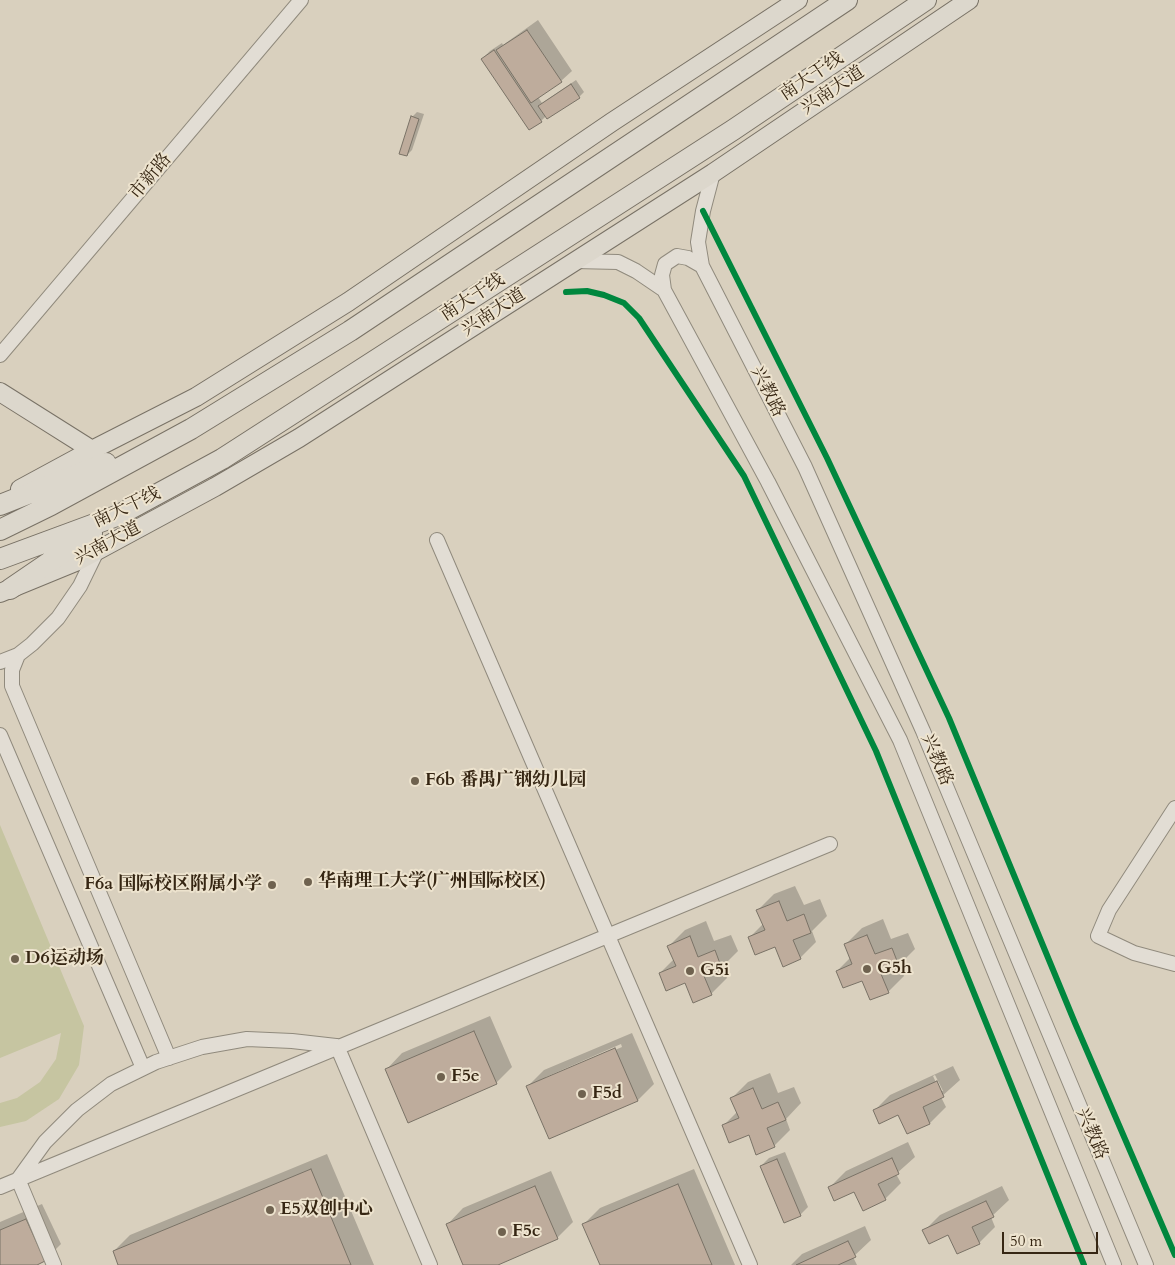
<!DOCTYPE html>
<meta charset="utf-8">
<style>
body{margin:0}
#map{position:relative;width:1175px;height:1265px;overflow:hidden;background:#d9d0be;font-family:Cardo,serif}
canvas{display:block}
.scale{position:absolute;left:1002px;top:1232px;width:96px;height:22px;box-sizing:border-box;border:2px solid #362613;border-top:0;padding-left:6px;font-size:15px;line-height:18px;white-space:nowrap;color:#362613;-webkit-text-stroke:4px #ede3ce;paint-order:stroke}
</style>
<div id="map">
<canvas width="1175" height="1265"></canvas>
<div class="scale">50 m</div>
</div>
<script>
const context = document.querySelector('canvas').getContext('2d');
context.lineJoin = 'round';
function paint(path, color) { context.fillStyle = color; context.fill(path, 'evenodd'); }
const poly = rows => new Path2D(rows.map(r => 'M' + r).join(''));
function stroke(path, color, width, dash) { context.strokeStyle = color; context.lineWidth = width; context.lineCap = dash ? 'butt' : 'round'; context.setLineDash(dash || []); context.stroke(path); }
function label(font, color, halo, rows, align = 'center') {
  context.font = font + ' Cardo,"Noto Serif SC",serif'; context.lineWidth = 4; context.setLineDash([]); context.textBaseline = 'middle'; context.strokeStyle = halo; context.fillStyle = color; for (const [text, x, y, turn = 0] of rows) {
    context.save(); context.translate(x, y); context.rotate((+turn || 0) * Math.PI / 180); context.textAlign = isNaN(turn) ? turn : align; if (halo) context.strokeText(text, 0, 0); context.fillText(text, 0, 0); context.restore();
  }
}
const green = poly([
 [0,825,84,1026,79,1065,59,1099,26,1121,0,1127,0,1103,17,1098,40,1082,56,1059,61,1033,0,1058]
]);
const shadow = poly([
 [538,20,572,71,561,81,538,97,542,103,576,80,584,92,579,97,546,116,541,121,482,59,490,51,502,43,503,45],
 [417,112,424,114,412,150,407,155,412,117],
 [795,886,804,905,820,899,827,916,812,931,816,942,800,958,775,945,750,937,763,924,758,910,774,894],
 [883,919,891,939,908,933,915,949,899,965,904,976,888,992,863,979,837,971,851,957,846,944,862,928],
 [706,921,714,941,731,935,738,951,722,967,727,978,711,994,686,981,660,973,674,959,669,946,685,930],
 [490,1016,512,1067,496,1083,386,1070,402,1053],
 [632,1033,654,1084,638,1100,550,1138,528,1086,544,1070],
 [621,1044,622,1047,546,1079,546,1077],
 [953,1066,960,1080,941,1097,946,1107,930,1123,908,1133,899,1114,874,1111,890,1095],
 [935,1075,943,1091,940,1091,933,1076],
 [770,1073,778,1093,794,1087,801,1103,786,1119,790,1130,774,1146,749,1133,724,1125,737,1112,732,1098,748,1082],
 [908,1142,915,1157,896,1174,901,1183,885,1199,854,1190,830,1187,846,1171],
 [785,1152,808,1207,800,1215,761,1166,769,1158],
 [327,1154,374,1265,120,1265,114,1251,130,1235],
 [694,1169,735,1265,601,1265,584,1224,600,1208],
 [551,1171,573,1222,557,1238,495,1265,465,1265,447,1225,463,1208],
 [1002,1186,1009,1200,991,1217,995,1227,979,1243,949,1233,924,1231,940,1215],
 [42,1204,61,1244,45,1260,34,1265,0,1265,0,1222],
 [865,1226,871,1240,853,1257,857,1265,791,1265,802,1254]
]);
const building = poly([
 [527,30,562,82,531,103,496,50,527,30],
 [494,50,542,122,529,130,481,59,494,50],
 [571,84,580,98,547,119,538,106,571,84],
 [411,116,419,119,407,156,399,154,411,116],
 [779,901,787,921,804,914,811,933,793,940,801,959,783,967,775,947,755,955,748,937,765,930,756,910,779,901],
 [867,935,875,954,892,948,899,966,881,974,889,993,870,1000,862,981,843,988,836,971,852,964,844,944,867,935],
 [690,936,698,957,715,950,722,969,704,976,712,995,693,1003,685,983,666,991,659,973,676,966,667,946,690,936],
 [474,1031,497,1084,408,1123,385,1069,474,1031],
 [615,1048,638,1101,549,1139,526,1086,615,1048],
 [937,1081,944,1097,923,1107,930,1124,907,1134,898,1115,879,1124,873,1110,937,1081],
 [753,1088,762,1109,778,1102,786,1120,767,1128,775,1147,756,1155,749,1135,729,1143,722,1125,739,1118,730,1098,753,1088],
 [892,1158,899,1174,878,1184,886,1200,863,1211,854,1192,834,1201,828,1187,892,1158],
 [777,1159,801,1216,784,1223,760,1166,777,1159],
 [311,1169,351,1265,118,1265,113,1251,311,1169],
 [678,1184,712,1265,600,1265,582,1224,678,1184],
 [535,1186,558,1239,498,1265,463,1265,446,1224,535,1186],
 [986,1201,994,1217,972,1227,980,1244,957,1254,948,1235,929,1244,922,1230,986,1201],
 [26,1219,45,1261,37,1265,0,1265,0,1230,26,1219],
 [848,1241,856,1257,838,1265,796,1265,848,1241]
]);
const minor = poly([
 [713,173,703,211,698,242,702,266,805,467,923,731,1146,1265],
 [575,261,618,262,636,271,664,290],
 [702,266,688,258,677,256,665,264,662,275,664,290,768,482,900,740,1114,1265],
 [0,355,301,0],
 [437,540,750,1265],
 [18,655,12,670,12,686,169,1058],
 [0,662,18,655,32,644,58,618,80,586,97,551],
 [0,735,143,1068],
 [1175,808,1109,910,1098,936,1134,953,1175,964],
 [337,1046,430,1265],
 [19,1178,45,1142,77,1110,111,1084,156,1062,202,1047,247,1039,292,1041,336,1046],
 [18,1179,54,1265],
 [0,1187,830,844]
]);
const major = poly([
 [0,392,92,450],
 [20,489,92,450,196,397,348,302,612,122,798,0],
 [0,593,78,561,215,487,299,438,713,173,969,0]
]);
const highway = poly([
 [0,505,106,463],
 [0,530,51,505,191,429,350,331,847,0],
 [0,559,119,515,222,459,733,130,926,0],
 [10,589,92,533]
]);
const cycleway = poly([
 [703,211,827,458,949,718,1075,1023,1175,1255],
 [566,292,587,291,604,295,624,303,639,318,744,476,876,751,1084,1265]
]);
const markers = [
 [415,781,5,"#6f624f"],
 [308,882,5,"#6f624f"],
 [272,885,5,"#6f624f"],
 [15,959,5,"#6f624f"],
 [867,969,5,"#6f624f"],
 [690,971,5,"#6f624f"],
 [441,1077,5,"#6f624f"],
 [582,1094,5,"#6f624f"],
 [270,1210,5,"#6f624f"],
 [502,1232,5,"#6f624f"]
];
const streetNames = [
 ["南大干线",812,77,-34],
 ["兴南大道",833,91,-34],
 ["市新路",151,177,-50],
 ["南大干线",473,298,-33],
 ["兴南大道",494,313,-33],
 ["兴教路",767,392,63],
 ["南大干线",127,508,-25],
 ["兴南大道",108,544,-28],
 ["兴教路",936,760,67],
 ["兴教路",1091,1134,67]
];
const poiNames = [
 ["F6b 番禺广钢幼儿园",425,781],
 ["华南理工大学(广州国际校区)",318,882],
 ["F6a 国际校区附属小学",262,885,"right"],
 ["D6运动场",25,959],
 ["G5h",877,969],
 ["G5i",700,971],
 ["F5e",451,1077],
 ["F5d",592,1094],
 ["E5双创中心",280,1210],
 ["F5c",512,1232]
];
paint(green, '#c6c5a1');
paint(shadow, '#0003');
paint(building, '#beac9c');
stroke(building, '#797266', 1);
stroke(minor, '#908a7d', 16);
stroke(major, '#797266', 20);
stroke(highway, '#797266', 22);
stroke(minor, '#e2ddd4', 14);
stroke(major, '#dcd7cc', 18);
stroke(highway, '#dcd7cc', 20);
stroke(cycleway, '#00873e', 6);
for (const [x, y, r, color] of markers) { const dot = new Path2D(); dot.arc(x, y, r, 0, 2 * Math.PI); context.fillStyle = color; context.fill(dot); stroke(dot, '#ede3ce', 2); }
label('18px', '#362613', '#ede3ce', streetNames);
label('bold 18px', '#362613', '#ede3ce', poiNames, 'left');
</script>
